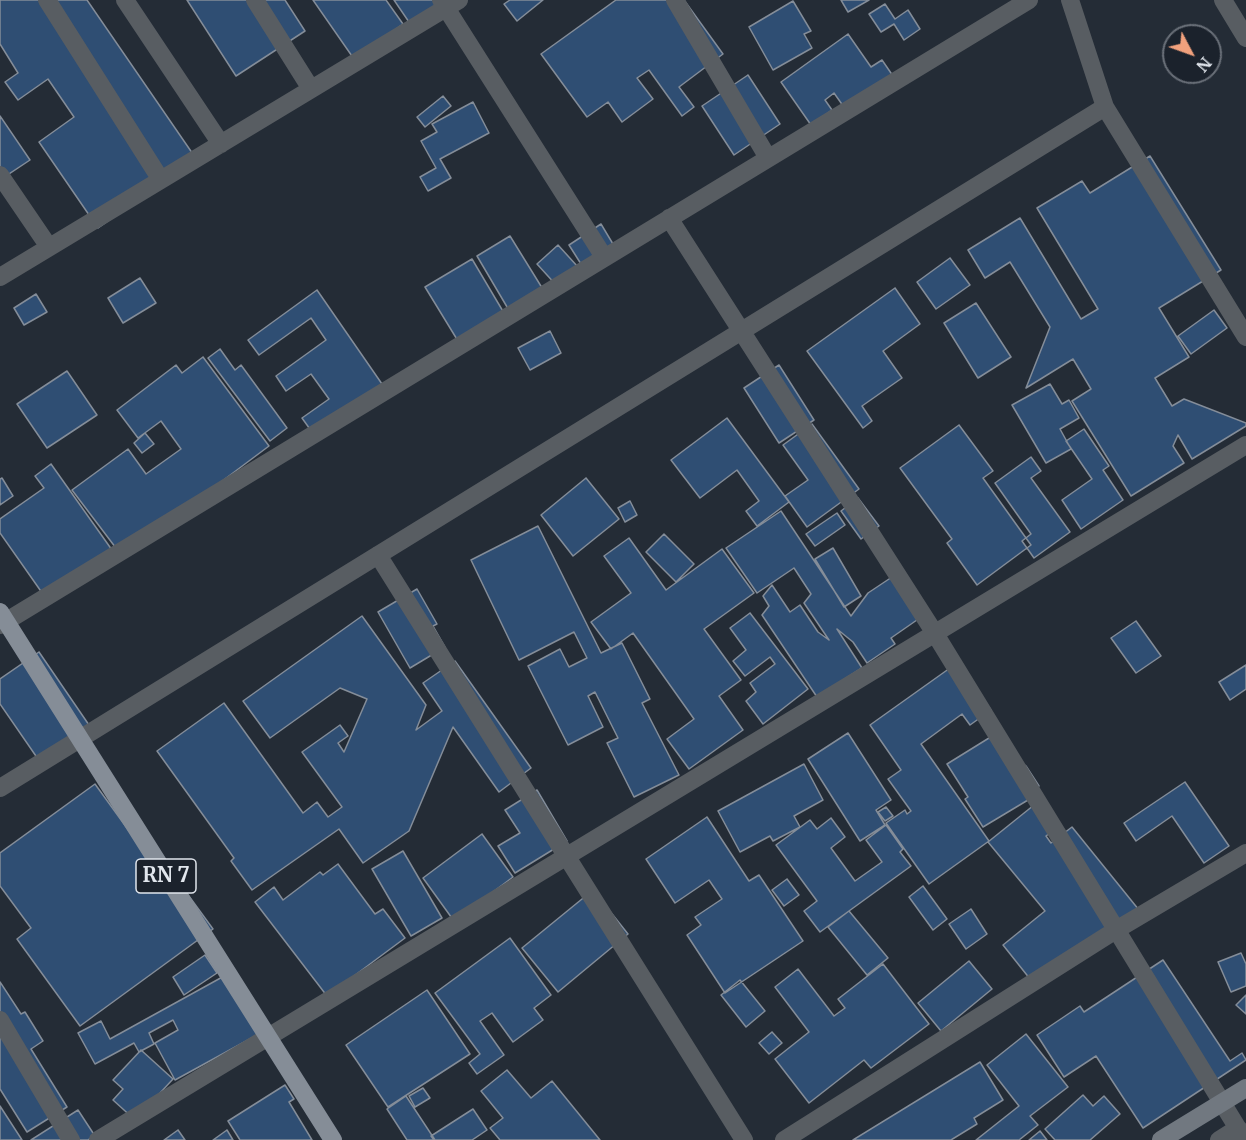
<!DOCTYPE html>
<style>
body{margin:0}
#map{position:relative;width:1246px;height:1140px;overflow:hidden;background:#242c36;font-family:Merriweather,serif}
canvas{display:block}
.north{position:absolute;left:1162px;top:24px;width:60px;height:60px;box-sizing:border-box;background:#1b222c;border:2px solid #6a7079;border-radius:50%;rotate:131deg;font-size:16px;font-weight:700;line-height:24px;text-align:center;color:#e1e6ed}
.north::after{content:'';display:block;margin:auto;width:21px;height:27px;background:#f1a17d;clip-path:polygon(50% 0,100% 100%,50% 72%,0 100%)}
</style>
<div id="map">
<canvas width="1246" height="1140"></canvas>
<div class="north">N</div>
</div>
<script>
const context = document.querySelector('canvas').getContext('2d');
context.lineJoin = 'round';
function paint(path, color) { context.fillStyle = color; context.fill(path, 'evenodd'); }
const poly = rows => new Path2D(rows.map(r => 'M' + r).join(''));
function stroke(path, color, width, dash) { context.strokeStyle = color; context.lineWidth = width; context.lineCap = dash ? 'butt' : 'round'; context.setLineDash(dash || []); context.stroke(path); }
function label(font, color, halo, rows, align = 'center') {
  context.font = font + ' Merriweather,serif'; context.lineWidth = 4.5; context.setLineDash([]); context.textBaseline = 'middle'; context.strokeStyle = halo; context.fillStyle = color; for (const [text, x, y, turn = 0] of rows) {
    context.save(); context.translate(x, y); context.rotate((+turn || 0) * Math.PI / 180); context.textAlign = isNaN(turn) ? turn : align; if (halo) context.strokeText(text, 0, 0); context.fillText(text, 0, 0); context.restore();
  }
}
const building = poly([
 [0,0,87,0,197,160,98,228,39,142,74,117,48,79,18,100,5,82,18,73,0,44,0,0],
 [187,0,285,0,305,31,236,76,187,0],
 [313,0,386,0,403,24,354,59,313,0],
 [394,0,447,0,411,25,394,0],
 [510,0,543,0,517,21,504,4,510,0],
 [616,0,684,0,723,54,679,87,694,107,682,116,649,70,637,78,653,99,622,122,608,102,587,117,541,54,616,0],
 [841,0,869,0,848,12,841,0],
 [793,1,811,31,804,34,812,48,773,70,749,27,793,1],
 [885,4,895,19,908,10,920,29,904,40,894,24,881,32,869,14,885,4],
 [848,34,871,67,882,60,893,76,846,110,834,93,825,100,832,110,811,125,781,82,848,34],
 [748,75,780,124,734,155,702,106,748,75],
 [443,96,451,106,425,127,417,117,443,96],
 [473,102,489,133,440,159,451,178,428,191,420,177,436,168,421,141,437,132,432,124,473,102],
 [0,116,30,160,0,180,0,116],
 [1150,156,1221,270,1159,308,1189,357,1155,378,1172,406,1184,399,1246,423,1246,426,1192,459,1178,435,1173,446,1184,463,1131,496,1072,401,1091,389,1073,359,1026,388,1050,327,1010,262,985,278,968,250,1020,218,1081,319,1098,309,1037,208,1082,181,1090,193,1150,156],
 [601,224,613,244,581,264,569,245,601,224],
 [510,236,544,291,510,312,477,256,510,236],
 [558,245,578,267,557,286,537,264,558,245],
 [950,258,970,285,936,309,917,282,950,258],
 [472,259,504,313,458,341,425,287,472,259],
 [140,278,156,303,123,323,108,298,140,278],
 [895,288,920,324,883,351,902,378,862,406,872,421,863,428,807,351,895,288],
 [317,290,382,384,312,432,302,418,329,399,311,374,286,391,276,376,326,340,311,318,259,355,248,340,317,290],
 [36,294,47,312,24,325,14,308,36,294],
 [976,303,1011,357,978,378,944,323,976,303],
 [1214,310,1227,328,1191,354,1178,336,1214,310],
 [550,331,561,353,530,370,518,348,550,331],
 [220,349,235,370,241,365,287,428,270,441,208,358,220,349],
 [203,357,269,446,122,556,72,490,128,449,146,474,181,449,161,421,138,438,117,410,176,365,182,373,203,357],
 [779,365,814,420,779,443,744,388,779,365],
 [67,371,97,415,47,448,17,404,67,371],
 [1050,384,1062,404,1069,400,1079,418,1060,429,1071,449,1046,463,1012,405,1050,384],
 [727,418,789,502,757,526,746,511,759,501,737,470,700,498,671,460,727,418],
 [812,424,859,489,807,527,785,496,808,480,783,445,812,424],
 [959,425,993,471,983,478,1031,545,977,585,947,543,952,539,900,468,959,425],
 [1084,429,1109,466,1103,470,1123,500,1081,529,1062,500,1092,479,1066,441,1084,429],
 [145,433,154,444,142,453,134,443,145,433],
 [1031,457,1041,471,1031,478,1070,532,1034,558,1022,541,1031,534,995,483,1031,457],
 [51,464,112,550,45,597,0,533,0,519,44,488,35,476,51,464],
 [2,478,13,496,0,505,0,479,2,478],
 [586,478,619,519,573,556,541,515,586,478],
 [858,498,879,526,861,539,841,511,858,498],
 [630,501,637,515,625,522,618,508,630,501],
 [781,511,851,616,868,593,898,573,927,613,891,638,895,644,867,663,853,642,837,629,862,668,817,697,762,615,769,606,763,596,772,585,790,612,800,605,818,632,829,640,804,603,811,594,794,568,757,593,726,548,781,511],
 [837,513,845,525,815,546,806,534,837,513],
 [538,526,601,653,622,643,650,699,642,703,679,775,634,797,607,743,618,738,595,692,588,696,603,727,568,745,528,666,560,649,569,667,587,658,574,632,519,660,471,560,538,526],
 [664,534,694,564,676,582,646,552,664,534],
 [629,538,666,590,722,549,754,593,704,629,741,680,719,696,743,730,689,769,667,739,694,719,633,633,611,649,591,622,631,593,604,556,629,538],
 [833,548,861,596,844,607,815,559,833,548],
 [417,589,437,624,433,626,445,647,410,668,378,612,417,589],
 [750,613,808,689,763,724,746,701,756,692,750,683,775,664,770,657,745,676,733,661,746,650,730,628,750,613],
 [362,616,426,705,416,730,442,711,423,683,455,661,531,768,499,792,453,727,409,831,363,863,339,829,252,890,231,861,234,858,157,751,224,703,303,813,317,802,328,817,342,807,302,752,340,725,348,736,338,743,344,752,367,699,340,688,270,738,243,701,362,616],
 [1136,621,1161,656,1136,673,1111,638,1136,621],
 [39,652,89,725,38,759,0,704,0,679,39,652],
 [957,663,991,710,970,725,962,714,921,744,989,841,929,884,886,823,905,810,907,814,911,811,888,779,901,770,870,725,957,663],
 [1246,665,1246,689,1230,700,1219,682,1246,665],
 [848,733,891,800,876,810,885,825,860,841,808,759,848,733],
 [989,738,1026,766,1039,786,1025,794,1028,800,983,827,965,799,968,797,947,764,989,738],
 [804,764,823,800,794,816,800,827,773,841,770,836,740,852,718,811,804,764],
 [1185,782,1229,846,1204,863,1172,816,1136,841,1124,823,1185,782],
 [95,784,140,846,148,840,213,929,80,1026,17,939,31,928,0,886,0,853,95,784],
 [537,790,567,841,515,873,498,846,520,833,505,810,537,790],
 [1039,801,1059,826,1046,836,1051,843,1072,827,1139,910,1034,984,1003,945,1045,911,988,842,1039,801],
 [886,807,893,816,885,821,878,812,886,807],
 [707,817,749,881,759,875,803,941,725,993,687,935,701,925,695,917,722,899,709,880,675,903,646,859,707,817],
 [831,818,845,837,831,848,855,881,882,862,866,840,886,825,903,849,900,852,911,866,820,932,804,911,817,901,776,845,810,820,817,829,831,818],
 [482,834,513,877,454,921,423,878,482,834],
 [403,851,442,918,411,936,372,869,403,851],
 [338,864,375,914,383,909,405,938,327,996,255,902,274,887,283,900,320,872,323,875,338,864],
 [787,879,799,895,784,906,772,890,787,879],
 [923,886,947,919,933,930,909,897,923,886],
 [593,890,628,934,558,992,522,948,593,890],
 [971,909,987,934,966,949,949,924,971,909],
 [849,911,888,958,867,975,828,927,849,911],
 [510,938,551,995,534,1008,543,1020,513,1042,492,1013,480,1021,504,1055,477,1074,469,1063,480,1054,435,993,510,938],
 [1241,953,1246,964,1246,986,1231,992,1218,962,1241,953],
 [205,955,217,973,184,995,173,977,205,955],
 [1163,960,1230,1061,1242,1053,1246,1060,1143,1128,1096,1056,1064,1077,1037,1035,1080,1006,1084,1012,1163,960],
 [969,961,992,989,941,1031,918,1003,969,961],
 [883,964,929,1024,871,1068,864,1060,809,1103,775,1059,809,1032,775,987,798,969,834,1016,845,1008,838,999,883,964],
 [226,975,259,1034,175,1080,155,1043,178,1030,173,1020,149,1033,154,1044,139,1052,134,1043,95,1064,78,1033,101,1021,110,1039,226,975],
 [740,980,765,1011,746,1027,721,995,740,980],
 [0,982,21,1014,25,1012,43,1041,31,1049,67,1107,27,1132,0,1089,0,982],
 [427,990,470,1054,388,1107,346,1045,427,990],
 [1246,995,1246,1014,1236,1005,1246,995],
 [772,1032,782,1043,769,1054,759,1043,772,1032],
 [1026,1034,1068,1087,1030,1116,1038,1125,1019,1140,976,1140,1019,1106,987,1065,1026,1034],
 [141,1050,173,1079,135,1120,113,1100,123,1089,113,1080,141,1050],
 [980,1062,1003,1100,974,1118,977,1124,951,1140,853,1140,980,1062],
 [507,1070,531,1098,552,1081,600,1140,500,1140,490,1128,503,1118,481,1091,507,1070],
 [285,1085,294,1099,289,1102,312,1140,240,1140,228,1121,285,1085],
 [423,1088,430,1098,415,1107,409,1096,423,1088],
 [1083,1095,1093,1106,1104,1096,1120,1114,1090,1140,1055,1140,1045,1129,1083,1095],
 [406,1096,435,1140,407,1140,387,1109,406,1096],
 [0,1106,22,1140,0,1140,0,1106],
 [473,1109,487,1130,472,1140,434,1140,431,1136,473,1109],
 [78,1110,95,1136,88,1140,31,1140,78,1110],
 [178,1130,185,1140,164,1140,178,1130],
 [227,1130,233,1140,213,1140,227,1130],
 [1040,1131,1047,1140,1029,1140,1040,1131]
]);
const street = poly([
 [47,0,161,180],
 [125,0,221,144],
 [255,0,311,89],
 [441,0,604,257],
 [675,0,768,158],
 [1070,0,1105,107],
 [1223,0,1246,38],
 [0,175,49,247],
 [669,218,934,632,1245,1140],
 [0,277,459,0],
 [378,555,744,1140],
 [0,625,1029,0],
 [0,788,1105,107,1246,337],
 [0,1020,71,1140],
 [98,1140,1246,445],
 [784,1140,1116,930,1246,853],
 [1219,1140,1238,1128]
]);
const secondary = poly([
 [1161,1140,1246,1088]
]);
const primary = poly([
 [0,612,333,1140]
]);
const shields = [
 [166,876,60]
];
const shieldNames = [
 ["RN 7",166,876]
];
paint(building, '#2f4e73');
stroke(building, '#848d99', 1.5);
stroke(street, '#585d62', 18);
stroke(secondary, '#717880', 18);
stroke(primary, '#858d97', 18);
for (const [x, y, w] of shields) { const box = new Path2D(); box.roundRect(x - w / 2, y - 17, w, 34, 4.5); context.fillStyle = '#1b222c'; context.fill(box); stroke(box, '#e1e6ed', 1.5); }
label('bold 20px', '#e1e6ed', null, shieldNames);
</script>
